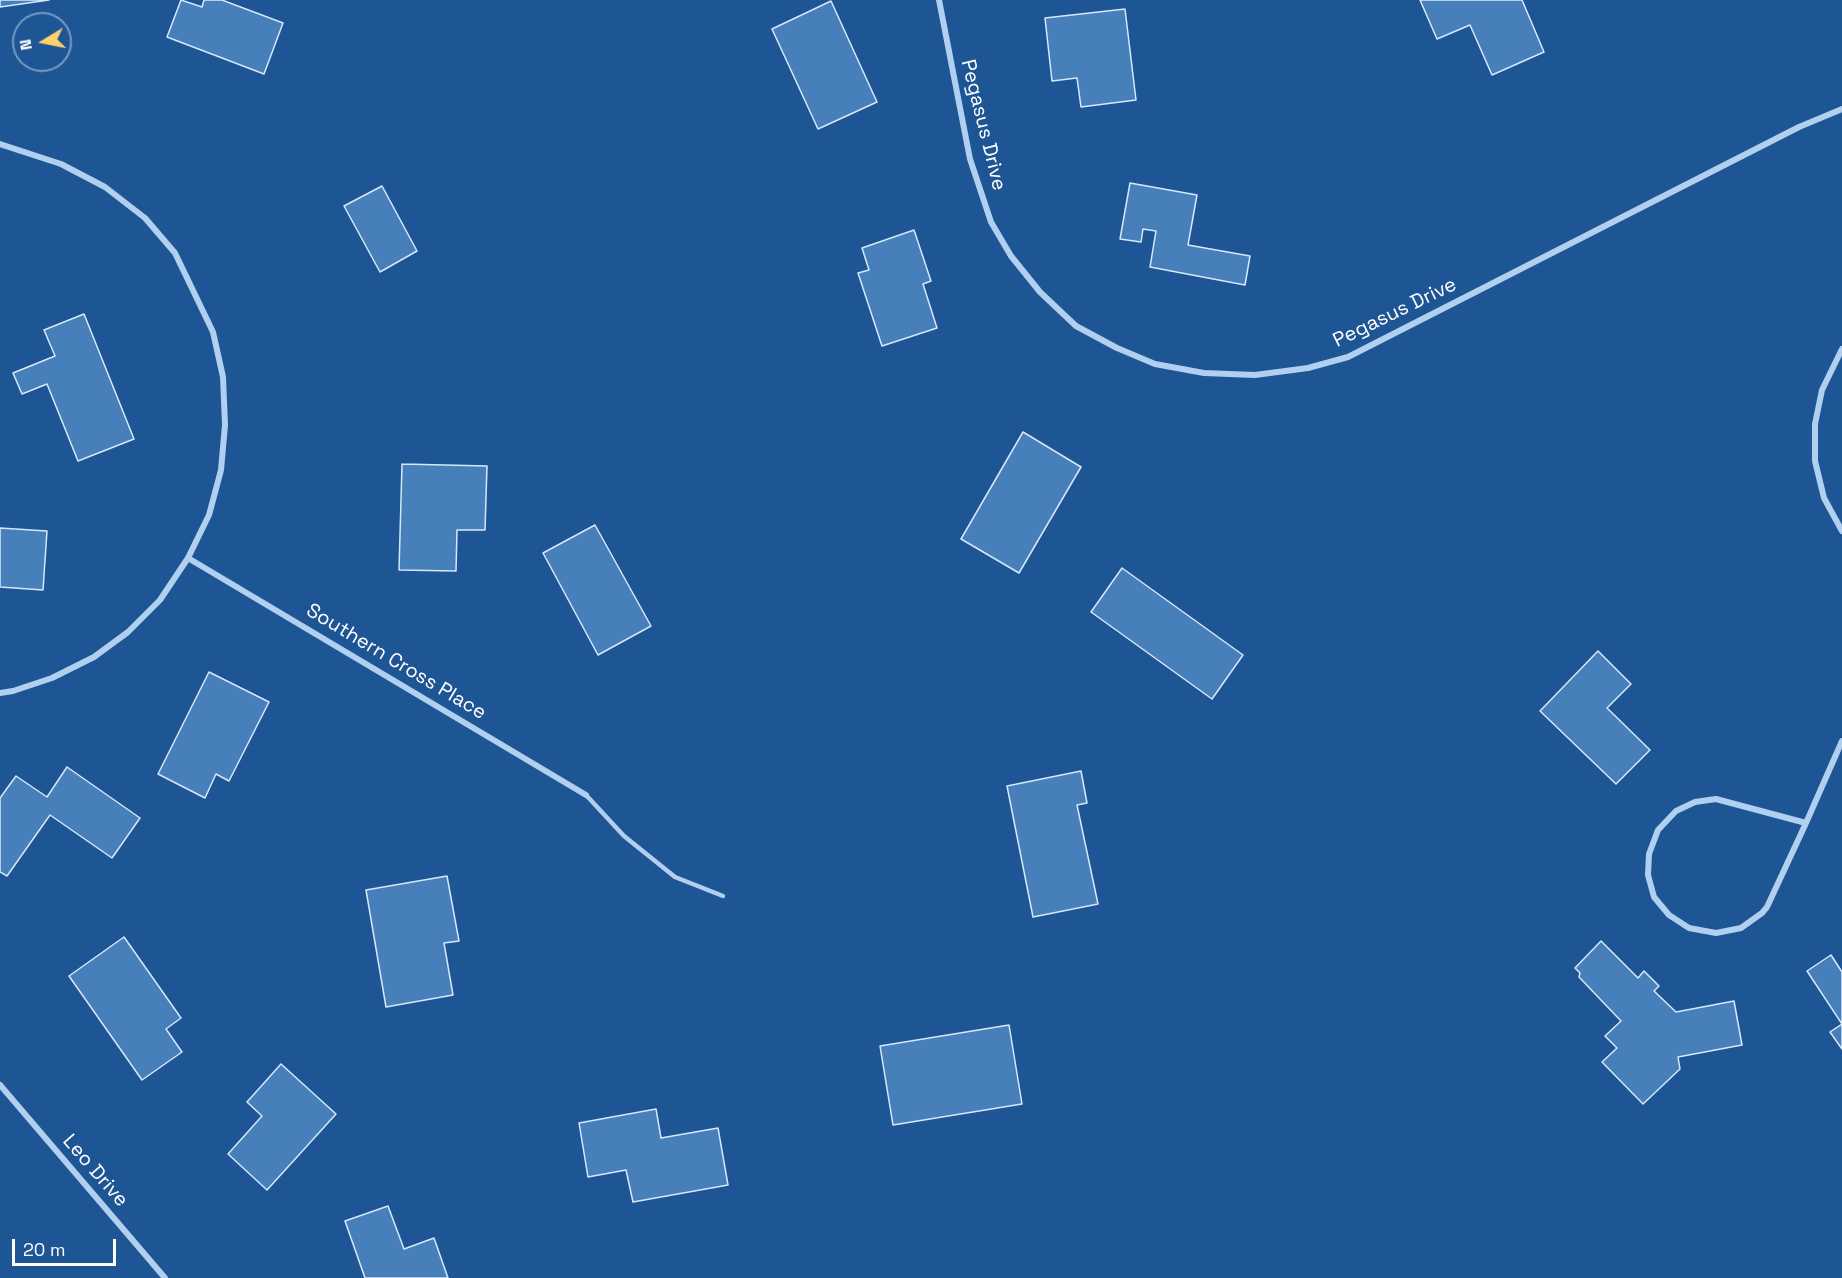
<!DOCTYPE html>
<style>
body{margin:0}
#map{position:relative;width:1842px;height:1278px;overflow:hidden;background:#1e5594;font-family:"Space Grotesk",sans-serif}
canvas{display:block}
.north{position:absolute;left:12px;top:12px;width:60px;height:60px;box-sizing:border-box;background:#1e5594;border:2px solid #7899bf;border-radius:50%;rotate:260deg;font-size:16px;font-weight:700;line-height:24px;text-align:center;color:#fff}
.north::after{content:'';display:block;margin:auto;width:21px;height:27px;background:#fdd070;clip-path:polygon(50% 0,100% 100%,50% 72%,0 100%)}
.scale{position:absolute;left:12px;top:1239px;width:104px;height:27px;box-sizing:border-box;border:3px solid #fff;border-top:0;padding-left:8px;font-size:18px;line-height:21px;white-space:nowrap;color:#fff;-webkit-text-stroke:4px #1e5594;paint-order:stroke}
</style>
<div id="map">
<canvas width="1842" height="1278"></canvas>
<div class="north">N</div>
<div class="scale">20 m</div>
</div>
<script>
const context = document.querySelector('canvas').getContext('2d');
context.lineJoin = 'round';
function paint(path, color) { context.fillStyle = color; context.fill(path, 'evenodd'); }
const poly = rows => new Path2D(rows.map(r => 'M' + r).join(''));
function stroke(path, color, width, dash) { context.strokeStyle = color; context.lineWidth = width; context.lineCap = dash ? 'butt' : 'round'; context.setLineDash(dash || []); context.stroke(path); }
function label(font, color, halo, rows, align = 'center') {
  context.font = font + ' "Space Grotesk",sans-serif'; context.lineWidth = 6; context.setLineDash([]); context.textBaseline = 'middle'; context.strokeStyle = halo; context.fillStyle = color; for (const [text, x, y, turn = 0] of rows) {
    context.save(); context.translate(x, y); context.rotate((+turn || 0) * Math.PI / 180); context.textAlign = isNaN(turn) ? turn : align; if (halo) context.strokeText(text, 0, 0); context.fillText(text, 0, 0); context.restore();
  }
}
const building = poly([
 [0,0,49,0,0,7,0,0],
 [181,0,202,7,204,0,222,0,283,23,264,74,167,37,181,0],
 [1420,0,1522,0,1544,52,1492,75,1470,25,1437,39,1420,0],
 [831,1,877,102,818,129,772,29,831,1],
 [1125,9,1136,100,1081,107,1077,78,1052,81,1045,18,1125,9],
 [1130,183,1197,195,1188,245,1250,256,1245,285,1150,267,1156,231,1143,229,1141,242,1120,239,1130,183],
 [382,186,417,251,380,272,344,206,382,186],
 [914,230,931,281,923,284,937,328,882,346,858,273,869,270,862,248,914,230],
 [84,314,134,439,78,461,47,384,22,394,13,373,55,356,44,330,84,314],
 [1023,432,1081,467,1019,573,961,539,1023,432],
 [402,464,487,466,485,530,457,530,456,571,399,570,402,464],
 [595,525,651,626,598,655,543,553,595,525],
 [0,528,47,531,43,590,0,587,0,528],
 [1122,568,1243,655,1212,699,1091,612,1122,568],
 [1598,651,1631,684,1607,708,1650,750,1616,784,1540,711,1598,651],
 [209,672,269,702,229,781,216,774,205,798,158,774,209,672],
 [67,767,140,818,112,858,50,815,7,876,0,872,0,798,16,776,47,797,67,767],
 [1081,771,1087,803,1077,805,1098,904,1033,917,1007,786,1081,771],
 [447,876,459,941,444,943,453,995,386,1007,366,890,447,876],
 [124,937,181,1018,166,1029,182,1052,142,1080,69,976,124,937],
 [1601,941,1638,978,1644,971,1659,986,1654,991,1676,1012,1734,1001,1742,1045,1678,1057,1680,1069,1643,1104,1602,1062,1617,1048,1605,1036,1621,1021,1579,977,1580,973,1575,968,1601,941],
 [1831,955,1842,972,1842,1024,1807,971,1831,955],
 [1842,1024,1842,1049,1830,1032,1842,1024],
 [1009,1025,1022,1104,893,1125,880,1046,1009,1025],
 [281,1064,336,1114,267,1190,228,1154,262,1116,247,1102,281,1064],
 [656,1109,661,1138,718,1128,728,1185,633,1202,626,1170,588,1177,579,1123,656,1109],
 [388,1206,404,1249,434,1238,448,1278,365,1278,345,1221,388,1206]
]);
const lane = poly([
 [586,795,624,836,675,877,723,896]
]);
const street = poly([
 [939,0,970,159,991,222,1011,256,1040,292,1076,326,1117,348,1155,364,1204,373,1255,375,1308,368,1348,357,1799,127,1842,109],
 [0,144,61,164,105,187,145,218,175,253,213,332,223,377,225,425,221,470,209,515,188,558,160,600,128,632,94,657,52,678,13,691,0,693],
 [1842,349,1822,390,1815,424,1815,461,1824,498,1842,531],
 [188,558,586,795],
 [1806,823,1716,799,1695,802,1676,811,1658,830,1649,854,1648,875,1654,897,1669,915,1689,928,1716,933,1741,928,1762,913,1767,907,1806,823,1842,741],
 [0,1085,165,1278]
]);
const streetNames = [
 ["Pegasus Drive",983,125,76],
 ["Pegasus Drive",1395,313,-26],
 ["Southern Cross Place",396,662,31],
 ["Leo Drive",95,1171,49]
];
paint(building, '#477fba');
stroke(building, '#d7e8fa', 1.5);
stroke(lane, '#b1cfee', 4.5);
stroke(street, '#b1cfee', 6);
label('20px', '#fff', '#1e5594', streetNames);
</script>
